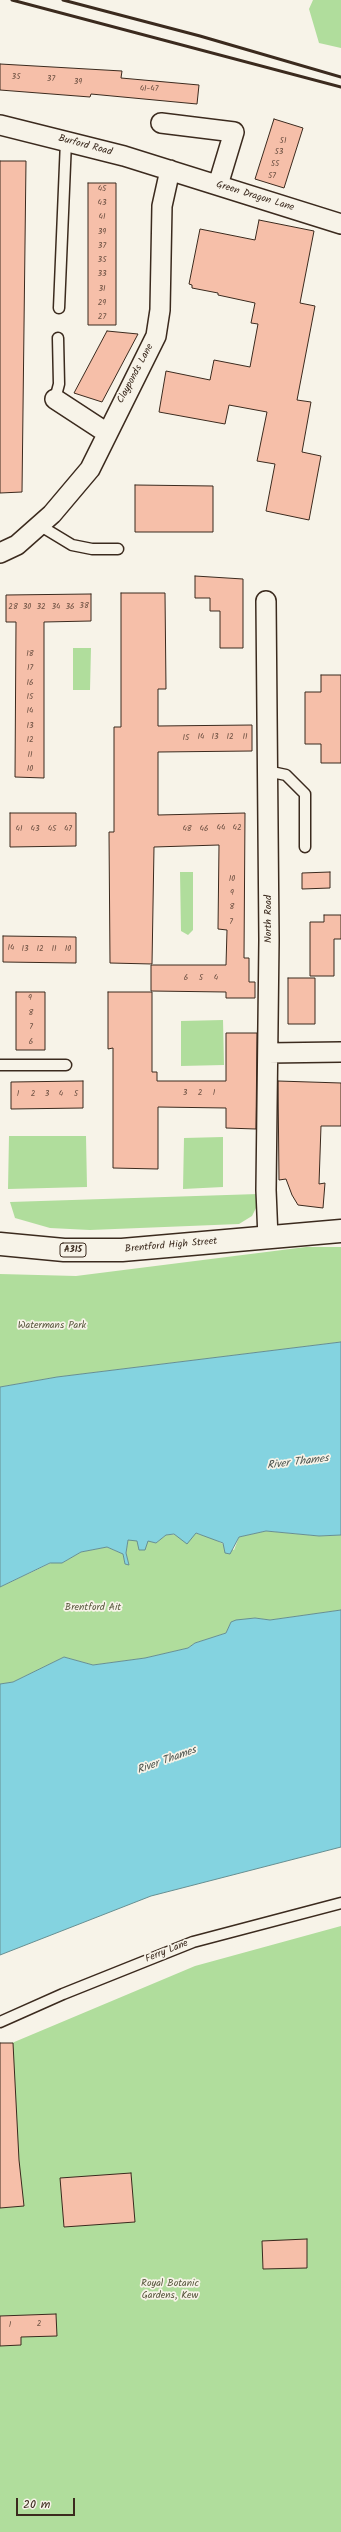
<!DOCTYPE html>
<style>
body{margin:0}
#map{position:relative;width:341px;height:2532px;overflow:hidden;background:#f7f3e8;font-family:Kalam,sans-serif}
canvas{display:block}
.scale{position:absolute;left:16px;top:2498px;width:59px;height:18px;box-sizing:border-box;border:2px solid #3b2a1e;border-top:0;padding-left:5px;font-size:12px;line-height:14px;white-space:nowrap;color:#3b2a1e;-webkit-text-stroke:3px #f7f3e8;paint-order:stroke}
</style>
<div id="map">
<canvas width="341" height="2532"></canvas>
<div class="scale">20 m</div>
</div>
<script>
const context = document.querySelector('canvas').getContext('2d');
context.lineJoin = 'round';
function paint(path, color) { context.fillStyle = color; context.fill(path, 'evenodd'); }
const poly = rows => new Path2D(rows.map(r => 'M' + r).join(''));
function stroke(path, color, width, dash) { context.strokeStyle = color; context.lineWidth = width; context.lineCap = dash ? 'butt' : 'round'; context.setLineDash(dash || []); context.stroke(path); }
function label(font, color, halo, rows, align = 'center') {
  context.font = font + ' Kalam,sans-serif'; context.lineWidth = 3.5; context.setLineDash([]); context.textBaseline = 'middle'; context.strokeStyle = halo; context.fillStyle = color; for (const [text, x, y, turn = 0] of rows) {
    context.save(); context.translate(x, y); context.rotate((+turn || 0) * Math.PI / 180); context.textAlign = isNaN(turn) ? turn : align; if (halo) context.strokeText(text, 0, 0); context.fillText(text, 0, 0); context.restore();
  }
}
const green = poly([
 [313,0,341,0,341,48,319,43,309,9],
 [73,648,91,648,90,690,73,690],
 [180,872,193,872,193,930,188,935,181,931],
 [223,1020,224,1065,181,1066,181,1021],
 [9,1136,86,1136,87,1187,8,1189],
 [223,1137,223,1187,183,1189,184,1138],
 [258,1194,258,1204,252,1216,239,1224,90,1230,50,1228,15,1218,10,1202],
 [306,1247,341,1247,341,1342,57,1377,0,1387,0,1274,76,1276],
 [266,1531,319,1536,341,1535,341,1610,270,1620,255,1618,231,1622,226,1633,195,1643,188,1648,145,1658,93,1665,64,1657,13,1682,0,1684,0,1587,51,1563,62,1563,81,1552,107,1547,123,1554,125,1564,129,1565,126,1553,128,1540,147,1540,156,1543,166,1535,195,1533,212,1538,234,1550,239,1537],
 [341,1926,341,2532,0,2532,0,2048,195,1966]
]);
const water = poly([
 [341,1342,341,1535,319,1536,266,1531,239,1537,230,1554,225,1553,223,1543,196,1533,187,1544,174,1534,166,1535,156,1543,148,1541,145,1550,139,1550,137,1541,128,1540,126,1553,129,1565,125,1564,123,1554,107,1547,81,1552,62,1563,50,1563,0,1587,0,1387,57,1377,341,1342],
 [341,1610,341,1847,151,1896,0,1955,0,1684,13,1682,64,1657,93,1665,145,1658,188,1648,195,1643,226,1633,231,1622,236,1620,255,1618,270,1620,341,1610]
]);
const building = poly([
 [0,64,122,71,121,78,199,85,197,104,91,94,90,97,0,90,0,64],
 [274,119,303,128,284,188,255,179,274,119],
 [0,161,26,161,22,492,0,493,0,161],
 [88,183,116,183,116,325,88,325,88,183],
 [259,220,314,231,300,303,315,306,297,400,311,402,302,452,321,456,309,520,266,511,275,464,257,461,267,412,229,405,225,424,159,412,166,371,210,380,214,360,250,367,258,324,251,323,255,303,218,295,218,293,192,288,192,285,189,284,200,229,255,240,259,220],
 [107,331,138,334,102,402,74,393,107,331],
 [135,485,213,486,213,532,135,532,135,485],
 [195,576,243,579,243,648,220,648,220,611,210,611,210,598,195,598,195,576],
 [121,593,165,593,166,689,158,689,158,726,252,725,252,751,158,752,158,815,245,813,244,958,249,958,249,982,255,982,255,998,226,998,226,992,151,991,151,965,226,965,227,930,218,929,219,845,154,847,152,964,110,963,109,832,114,832,114,727,121,727,121,593],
 [91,594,91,621,44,622,44,778,15,777,16,622,6,622,6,595,91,594],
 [321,675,341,675,341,763,321,763,321,744,305,744,305,692,321,692,321,675],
 [10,813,76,813,76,846,10,847,10,813],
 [330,872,330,888,302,889,302,873,330,872],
 [324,915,341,915,341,939,334,939,334,976,310,976,310,922,324,922,324,915],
 [3,936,76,937,76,963,3,962,3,936],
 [288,978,315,978,315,1024,288,1024,288,978],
 [16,992,45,992,45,1050,16,1050,16,992],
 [108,992,152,992,152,1072,157,1072,157,1081,226,1081,226,1033,257,1033,256,1129,226,1128,226,1108,158,1107,158,1169,113,1168,113,1048,108,1049,108,992],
 [83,1081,83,1108,11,1109,11,1082,83,1081],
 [278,1081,341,1083,341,1126,321,1126,319,1184,325,1183,323,1208,298,1205,292,1195,286,1179,279,1180,278,1081],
 [0,2043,13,2043,19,2160,24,2206,0,2208,0,2043],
 [131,2173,135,2222,64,2227,60,2178,131,2173],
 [307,2239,307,2268,263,2269,262,2241,307,2239],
 [56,2314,57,2336,21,2337,21,2345,0,2346,0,2316,56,2314]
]);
const lane = poly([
 [59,308,66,141],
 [55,399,59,384,58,338],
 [39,525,72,545,92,549,118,549],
 [267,771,286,775,305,794,305,847],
 [0,1065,66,1065],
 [0,2022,63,1994,193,1942,341,1903]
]);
const street = poly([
 [161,123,234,132,218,185],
 [0,125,124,156,341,224],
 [55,399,107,433],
 [0,553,17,545,52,514,90,469,156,336,160,310,162,206,170,170],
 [266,601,269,940,266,1190,268,1238],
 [268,1053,341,1052]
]);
const primary = poly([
 [0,1244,64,1250,122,1250,341,1231]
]);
const rail = poly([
 [12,0,341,87],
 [63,0,200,36,341,77]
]);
const numberNames = [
 ["35",16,78],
 ["37",51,80],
 ["39",78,83],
 ["41-47",149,90],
 ["51",283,142],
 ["53",279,153],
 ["55",275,165],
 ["57",272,177],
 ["45",102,190],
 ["43",102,204],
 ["41",102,218],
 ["39",102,233],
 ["37",102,247],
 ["35",102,261],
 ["33",102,275],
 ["31",102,290],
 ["29",102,304],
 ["27",102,318],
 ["38",84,607],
 ["28",13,608],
 ["30",27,608],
 ["32",41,608],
 ["34",56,608],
 ["36",70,608],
 ["18",30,655],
 ["17",30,669],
 ["16",30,684],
 ["15",30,698],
 ["14",30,712],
 ["13",30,727],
 ["14",201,738],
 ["13",215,738],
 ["12",230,738],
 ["11",245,738],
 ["15",186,739],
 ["12",30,741],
 ["11",30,756],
 ["10",30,770],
 ["44",221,829],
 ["42",237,829],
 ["41",19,830],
 ["43",35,830],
 ["45",52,830],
 ["47",68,830],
 ["48",187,830],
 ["46",204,830],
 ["10",232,880],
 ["9",232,894],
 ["8",232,908],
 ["7",231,923],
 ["14",11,949],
 ["13",25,950],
 ["12",40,950],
 ["11",54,950],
 ["10",68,950],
 ["6",186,979],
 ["5",201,979],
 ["4",216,979],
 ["9",30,999],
 ["8",31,1014],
 ["7",31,1028],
 ["6",31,1043],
 ["3",185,1094],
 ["2",200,1094],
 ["1",214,1094],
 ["1",18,1095],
 ["2",33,1095],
 ["3",47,1095],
 ["4",61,1095],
 ["5",76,1095],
 ["2",39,2325],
 ["1",10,2326]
];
const shields = [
 [73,1250,26]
];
const shieldNames = [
 ["A315",73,1250]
];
const streetNames = [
 ["Burford Road",85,146,15],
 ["Green Dragon Lane",255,197,17],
 ["Clayponds Lane",136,374,-62],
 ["North Road",269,919,-90],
 ["Brentford High Street",171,1246,-5],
 ["Ferry Lane",167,1952,-22]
];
const parkNames = [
 ["Watermans Park",52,1326],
 ["Brentford Ait",93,1608],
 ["Royal Botanic",170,2284],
 ["Gardens, Kew",170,2296]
];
const waterNames = [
 ["River Thames",298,1463,-7],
 ["River Thames",167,1761,-20]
];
paint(green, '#b0dd9c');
paint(water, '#84d3e0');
stroke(water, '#678f92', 1);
paint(building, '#f6bfa9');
stroke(building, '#3b2a1e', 1);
stroke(lane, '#3b2a1e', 13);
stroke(street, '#3b2a1e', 22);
stroke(primary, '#3b2a1e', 25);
stroke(lane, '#f7f3e8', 10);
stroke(street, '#f7f3e8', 19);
stroke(primary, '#f7f3e8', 22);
stroke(rail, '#3b2a1e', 3);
label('8px', '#6a4f41', null, numberNames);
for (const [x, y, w] of shields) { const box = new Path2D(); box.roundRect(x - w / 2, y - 7, w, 14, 3); context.fillStyle = '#f7f3e8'; context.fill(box); stroke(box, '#3b2a1e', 1); }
label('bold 9px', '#3b2a1e', null, shieldNames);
label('10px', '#3b2a1e', '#f7f3e8', streetNames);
label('10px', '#58573e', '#f7f3e8', parkNames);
label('italic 11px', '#4d544e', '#f7f3e8', waterNames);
</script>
